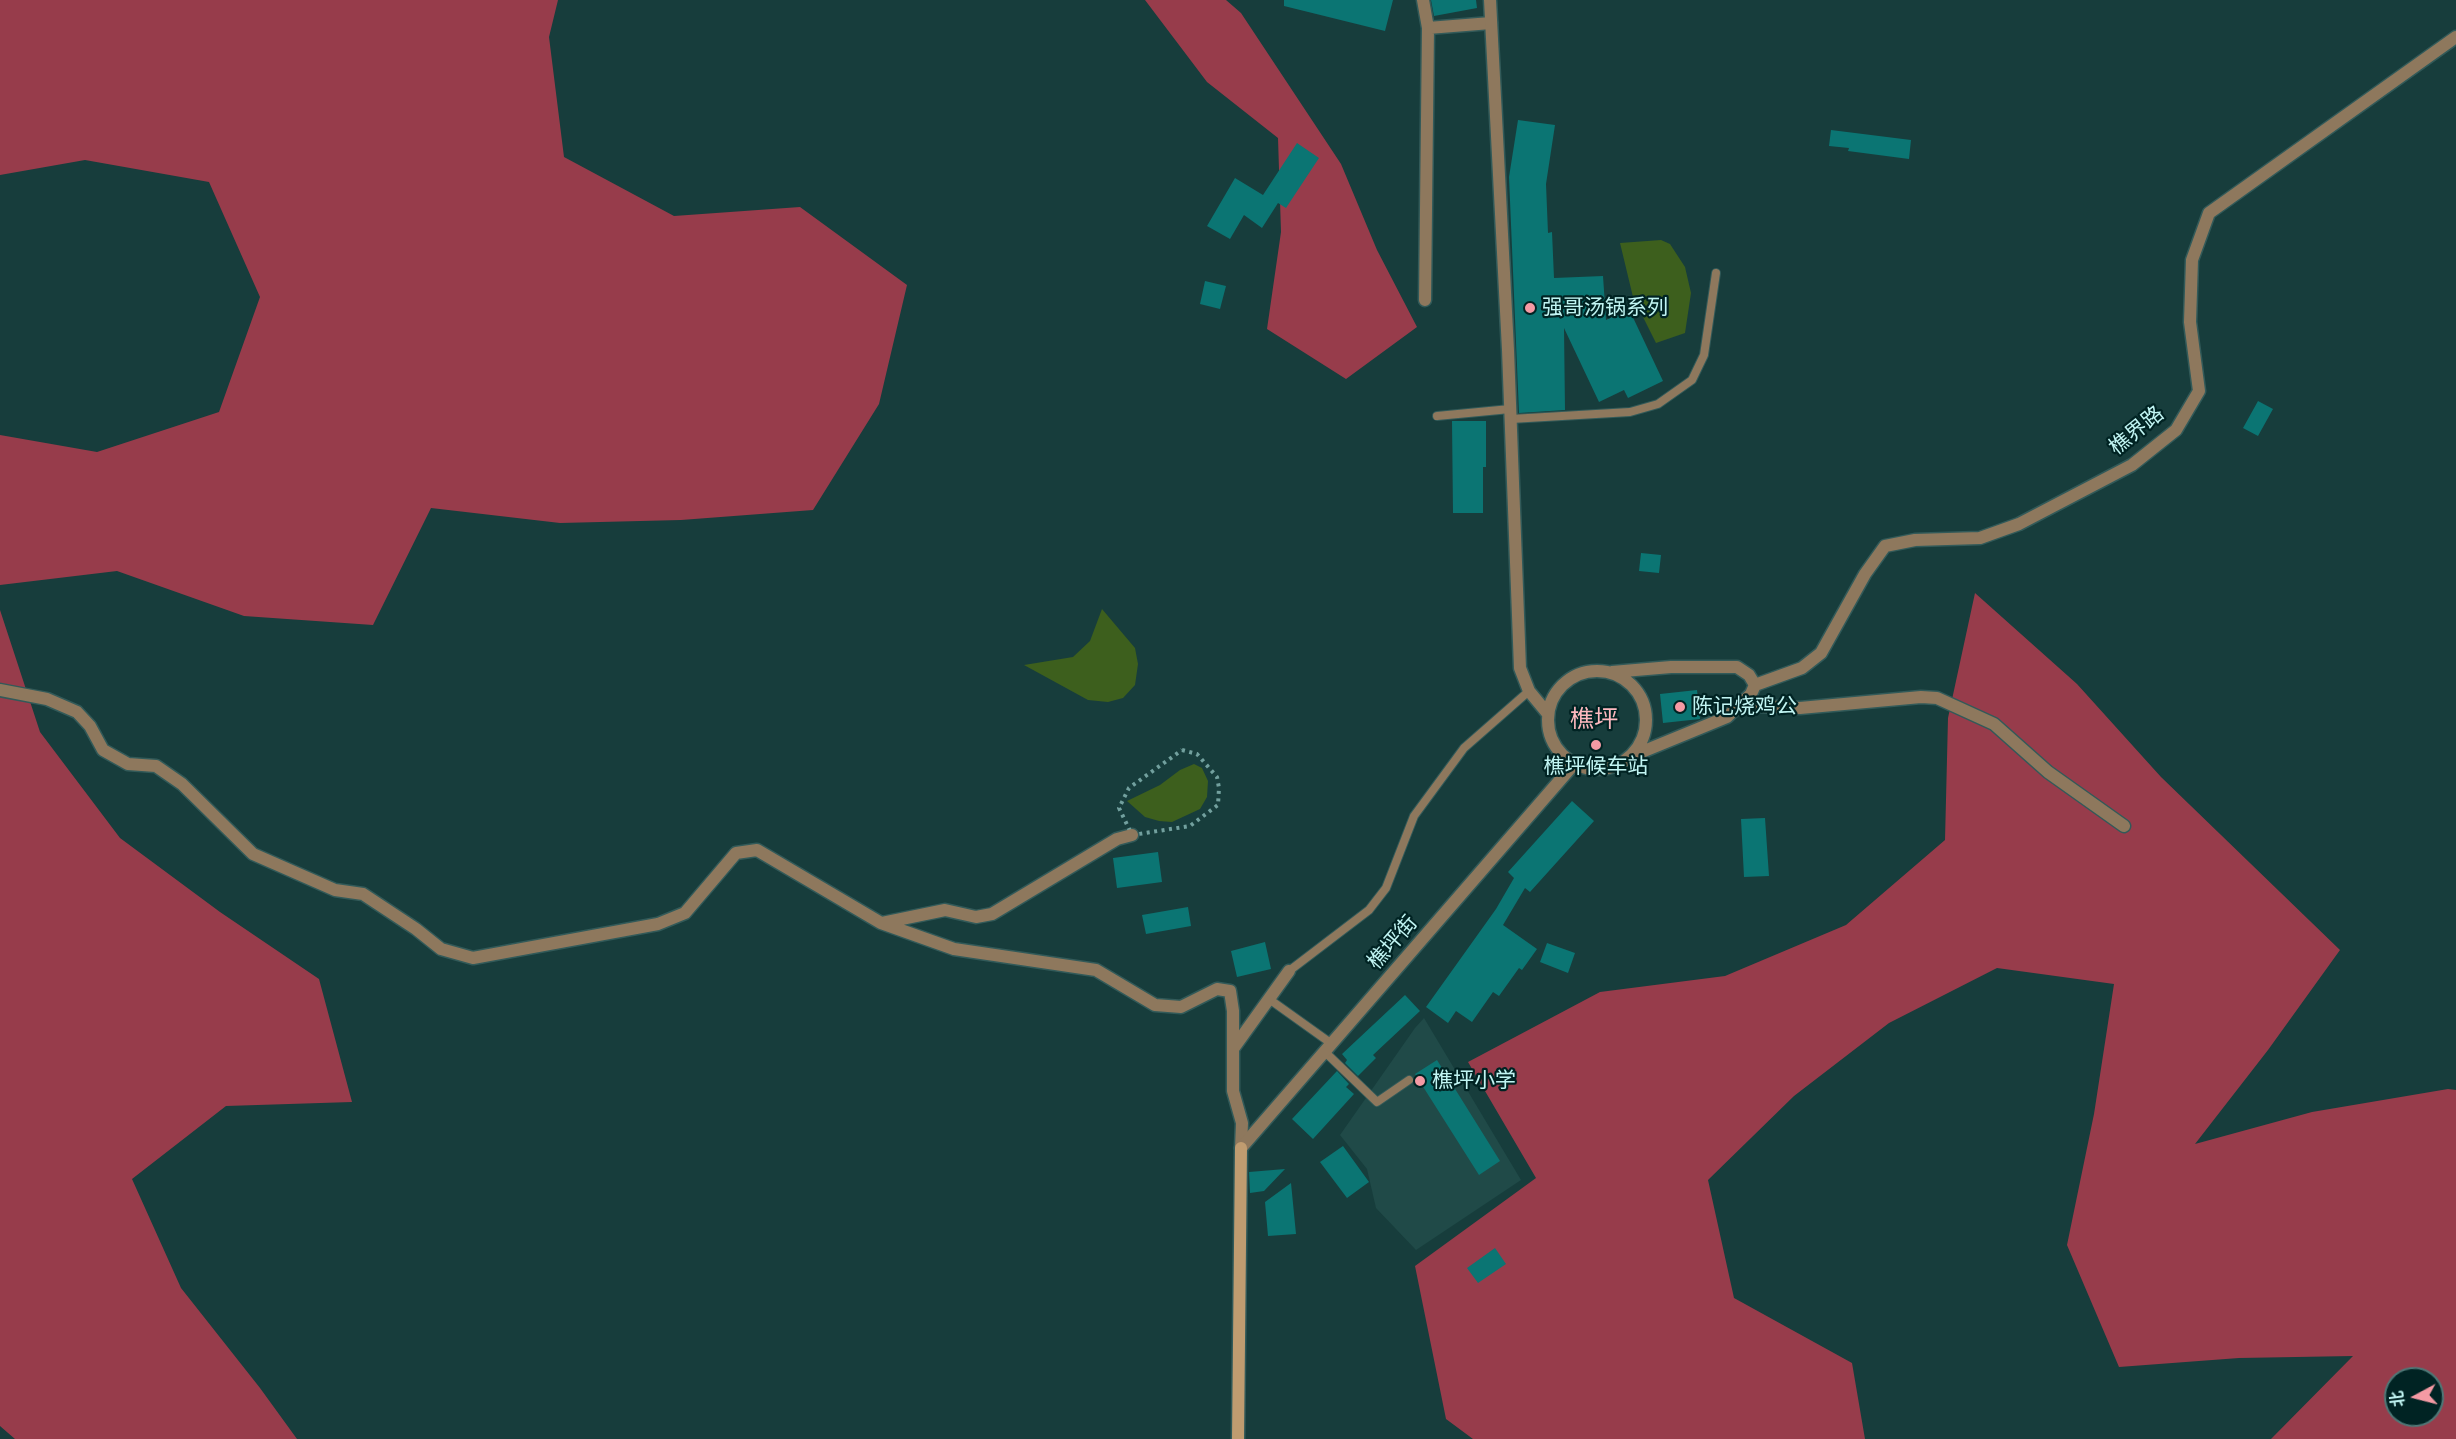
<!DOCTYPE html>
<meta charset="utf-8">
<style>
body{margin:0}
#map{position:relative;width:2456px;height:1439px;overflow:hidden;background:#173d3c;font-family:Bitter,"Noto Sans SC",serif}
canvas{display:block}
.north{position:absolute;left:2384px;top:1367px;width:60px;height:60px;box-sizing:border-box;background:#002323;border:2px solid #4d7776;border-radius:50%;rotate:263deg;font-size:16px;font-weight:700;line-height:24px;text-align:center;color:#c1f5f3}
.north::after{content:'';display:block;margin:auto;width:21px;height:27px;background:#f49aa4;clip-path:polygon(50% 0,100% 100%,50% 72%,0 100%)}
</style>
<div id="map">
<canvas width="2456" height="1439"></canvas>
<div class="north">北</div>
</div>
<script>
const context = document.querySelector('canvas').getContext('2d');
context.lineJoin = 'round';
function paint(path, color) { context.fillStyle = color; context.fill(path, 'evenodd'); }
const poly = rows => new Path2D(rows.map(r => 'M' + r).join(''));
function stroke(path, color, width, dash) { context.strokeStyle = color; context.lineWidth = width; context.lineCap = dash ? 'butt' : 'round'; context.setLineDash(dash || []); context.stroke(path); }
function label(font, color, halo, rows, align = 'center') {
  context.font = font + ' Bitter,"Noto Sans SC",serif'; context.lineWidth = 4.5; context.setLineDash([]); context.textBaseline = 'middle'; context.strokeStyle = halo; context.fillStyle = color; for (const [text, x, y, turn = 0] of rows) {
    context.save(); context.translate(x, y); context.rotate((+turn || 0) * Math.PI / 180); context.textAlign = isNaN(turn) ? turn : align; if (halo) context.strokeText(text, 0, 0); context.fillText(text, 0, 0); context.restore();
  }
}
const built = poly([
 [1424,1018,1521,1180,1416,1250,1376,1208,1367,1169,1340,1135,1415,1028]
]);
const green = poly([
 [0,0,558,0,549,37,564,157,674,216,800,207,907,285,879,404,813,510,681,520,560,523,431,508,373,625,244,616,117,571,0,585,0,435,97,452,219,412,260,297,209,182,85,160,0,175],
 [1145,0,1226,0,1241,13,1341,164,1377,250,1417,327,1346,379,1267,329,1281,232,1278,138,1207,82],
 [1975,593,2077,684,2161,777,2340,950,2268,1050,2195,1144,2312,1112,2448,1089,2456,1090,2456,1439,2271,1439,2353,1356,2239,1358,2119,1367,2067,1245,2094,1114,2114,984,1997,968,1889,1023,1794,1096,1708,1180,1734,1298,1852,1363,1865,1439,1473,1439,1446,1419,1415,1266,1536,1178,1468,1062,1600,992,1725,976,1846,925,1945,840,1948,718],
 [2396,1379,2432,1379,2432,1415,2396,1415],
 [0,610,40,732,120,838,220,912,319,979,352,1102,226,1106,132,1179,181,1288,260,1388,297,1439,15,1439,0,1426]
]);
const water = poly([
 [1661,240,1670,244,1685,267,1691,293,1685,333,1656,343,1633,297,1620,243],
 [1102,609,1135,648,1138,664,1135,685,1123,698,1108,702,1088,700,1024,665,1073,657,1090,641],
 [1194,764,1202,768,1208,781,1207,797,1200,809,1172,822,1159,821,1145,817,1127,801,1160,785,1180,770]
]);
const building = poly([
 [1284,0,1393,0,1385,31,1284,6],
 [1431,0,1476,0,1477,8,1434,16],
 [1518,120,1555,125,1546,184,1548,233,1552,232,1554,278,1603,276,1606,320,1629,309,1663,381,1628,398,1624,390,1599,402,1564,328,1565,410,1519,413,1509,177],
 [1831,130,1911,140,1909,159,1848,151,1849,148,1829,146],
 [1297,143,1319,158,1286,208,1278,203,1262,228,1244,215,1230,239,1207,226,1235,178,1263,195],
 [1205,281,1226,286,1220,309,1200,304],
 [2258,401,2273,409,2258,436,2243,428],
 [1452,421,1486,421,1486,467,1483,467,1483,513,1453,513],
 [1641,553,1661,555,1659,573,1639,571],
 [1697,690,1700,719,1663,723,1660,694],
 [1572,801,1594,821,1530,892,1525,888,1503,925,1537,949,1522,970,1519,968,1499,996,1493,992,1472,1022,1456,1011,1448,1023,1426,1007,1496,909,1514,878,1508,872],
 [1765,818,1769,876,1744,877,1741,819],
 [1158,852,1162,882,1117,888,1113,858],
 [1188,907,1191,926,1146,934,1142,915],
 [1265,942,1271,969,1237,977,1231,951],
 [1547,943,1575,953,1568,973,1540,962],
 [1405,995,1420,1011,1373,1055,1376,1058,1358,1076,1345,1063,1347,1060,1342,1054],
 [1437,1060,1500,1161,1479,1175,1415,1074],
 [1337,1071,1349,1084,1346,1087,1354,1094,1313,1139,1292,1119],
 [1343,1146,1369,1182,1347,1198,1320,1162],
 [1285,1169,1264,1191,1250,1193,1249,1172],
 [1291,1183,1296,1234,1268,1236,1265,1202],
 [1495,1248,1506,1264,1478,1283,1467,1268]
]);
const path = poly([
 [1182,750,1197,754,1217,777,1219,788,1218,805,1190,826,1132,835,1119,808,1129,788,1182,750]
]);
const service = poly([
 [1437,416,1510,409],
 [1511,419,1630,412,1658,404,1692,380,1704,355,1716,273],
 [1289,971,1369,910,1386,888,1414,816,1464,748,1529,691],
 [1269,999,1332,1044],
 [1325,1052,1377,1102,1409,1080]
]);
const minor = poly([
 [1423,0,1428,28,1425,300],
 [1428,28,1491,23],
 [0,690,47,699,77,712,90,726,103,750,128,764,156,766,182,784,253,854,335,890,363,894,416,929,441,949,473,958,658,924,685,913,736,853,757,850,881,923,954,949,1096,970,1155,1005,1181,1007,1217,989,1230,991,1233,1011,1233,1091,1242,1123,1241,1148],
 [1740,705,1800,708,1921,697,1937,698,1994,724,2048,772,2124,826],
 [882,923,945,910,976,917,992,914,1117,839,1132,835],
 [1233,1049,1289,971]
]);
const tertiary = poly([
 [1490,0,1508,350,1520,668,1529,691,1548,714],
 '1548 720a49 49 0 1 1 98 0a49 49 0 1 1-98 0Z',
 [1612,672,1671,667,1737,667,1749,675,1755,685],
 [1755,685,1802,668,1821,653,1865,574,1885,546,1915,540,1980,538,2019,524,2132,465,2176,430,2199,391,2190,322,2192,260,2209,213,2456,37],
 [1632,756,1727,717,1751,694,1755,685],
 [1241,1148,1574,764]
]);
const secondary = poly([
 [1238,1439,1241,1148]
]);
const markers = [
 [1530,308,6,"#f49aa4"],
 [1680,707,6,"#f49aa4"],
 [1596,745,6,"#f49aa4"],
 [1420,1081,6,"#f49aa4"]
];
const poiNames = [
 ["强哥汤锅系列",1542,308],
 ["陈记烧鸡公",1692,707],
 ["樵坪候车站",1596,767,"center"],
 ["樵坪小学",1432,1081]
];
const streetNames = [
 ["樵界路",2137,431,-39],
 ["樵坪街",1393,943,-49]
];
const quarterNames = [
 ["樵坪",1594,720]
];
paint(built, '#204a48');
paint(green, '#973c4b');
paint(water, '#3d5f1d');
paint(building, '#0b7573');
stroke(service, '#325a59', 10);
stroke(minor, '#325a59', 15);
stroke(tertiary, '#325a59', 15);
stroke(secondary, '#325a59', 15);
stroke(path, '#72a09e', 4, [3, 4.5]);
stroke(service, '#8e785d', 8);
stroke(minor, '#8e785d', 12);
stroke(tertiary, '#8e785d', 12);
stroke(secondary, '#bf9c70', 12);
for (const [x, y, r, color] of markers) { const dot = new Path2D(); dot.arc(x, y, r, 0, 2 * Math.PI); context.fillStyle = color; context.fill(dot); stroke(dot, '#002323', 2); }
label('21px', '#c1f5f3', '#002323', poiNames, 'left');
label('21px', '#c1f5f3', '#002323', streetNames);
label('24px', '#fdb9bf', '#002323', quarterNames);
</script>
